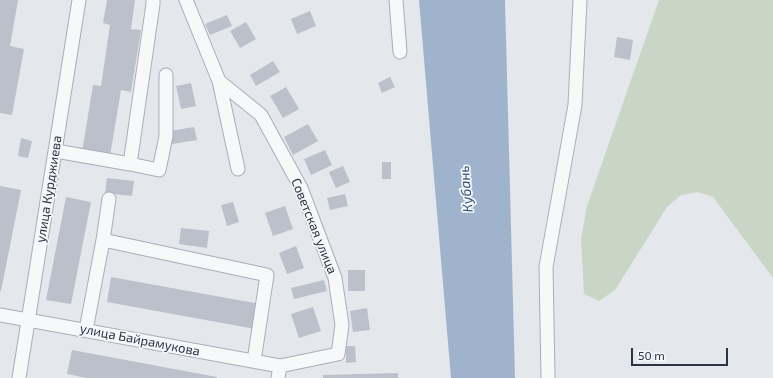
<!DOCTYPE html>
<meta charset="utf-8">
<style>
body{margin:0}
#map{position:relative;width:773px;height:378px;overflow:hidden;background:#e4e7ec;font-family:"Exo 2",sans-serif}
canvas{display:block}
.scale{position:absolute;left:631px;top:348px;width:97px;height:18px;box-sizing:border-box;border:2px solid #2b3445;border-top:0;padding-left:5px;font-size:12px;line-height:14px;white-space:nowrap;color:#2b3445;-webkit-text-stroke:3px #f4f6f9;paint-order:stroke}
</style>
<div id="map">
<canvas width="773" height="378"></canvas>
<div class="scale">50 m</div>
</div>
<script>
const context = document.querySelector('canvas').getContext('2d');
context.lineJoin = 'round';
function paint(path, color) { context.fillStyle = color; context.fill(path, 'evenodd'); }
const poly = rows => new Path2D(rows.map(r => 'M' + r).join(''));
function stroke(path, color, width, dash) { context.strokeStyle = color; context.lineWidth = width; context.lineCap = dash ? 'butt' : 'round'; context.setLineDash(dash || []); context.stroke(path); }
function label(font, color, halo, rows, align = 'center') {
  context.font = font + ' "Exo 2",sans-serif'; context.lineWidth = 3.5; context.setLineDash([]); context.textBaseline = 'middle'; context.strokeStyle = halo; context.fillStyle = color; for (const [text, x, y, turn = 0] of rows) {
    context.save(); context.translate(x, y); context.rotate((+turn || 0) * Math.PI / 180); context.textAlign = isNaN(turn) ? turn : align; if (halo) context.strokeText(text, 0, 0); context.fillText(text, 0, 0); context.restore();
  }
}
const green = poly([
 [659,0,773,0,773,278,713,197,698,192,681,195,667,207,615,290,599,301,584,294,581,239,587,206]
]);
const water = poly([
 [419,0,505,0,515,378,451,378]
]);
const building = poly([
 [0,0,18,0,10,46,24,49,12,115,0,113],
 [107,0,135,0,131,29,141,30,131,92,121,90,110,156,82,152,93,85,101,86,110,25,103,23],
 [310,11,316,26,297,34,291,19],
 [227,15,232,26,210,35,205,24],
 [246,22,256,39,240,48,230,31],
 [617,37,633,40,630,60,614,57],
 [273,61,280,72,256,86,250,75],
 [390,77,395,87,382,93,378,83],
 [191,83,196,106,181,109,176,86],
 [286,87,299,109,283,118,270,96],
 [308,124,318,141,293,155,284,137],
 [194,127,197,140,172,144,170,131],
 [21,138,32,141,28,158,18,156],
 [325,150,332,165,311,175,304,159],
 [382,162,391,162,391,179,382,179],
 [343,166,350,182,336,188,329,172],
 [107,178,134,181,132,196,105,193],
 [0,186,21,190,1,291,0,291],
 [345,194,348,206,330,210,327,198],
 [66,197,91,202,71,304,46,300],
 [233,202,239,222,227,226,221,205],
 [285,206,293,229,273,236,265,213],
 [181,228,209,231,207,248,179,244],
 [296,246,304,268,287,274,279,253],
 [348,270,365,270,365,291,348,291],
 [111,277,260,304,255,329,107,302],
 [324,280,327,291,294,299,291,288],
 [313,307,321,331,299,338,291,314],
 [367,308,370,330,353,332,350,311],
 [346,346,355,346,356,362,346,363],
 [72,350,217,377,217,378,87,378,67,374],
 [398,373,398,378,323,378,323,375]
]);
const minor = poly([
 [396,0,400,52],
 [219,81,238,169],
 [56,151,130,164,153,4,153,0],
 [130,164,159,170,166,136,166,75],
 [103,240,109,199],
 [0,315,280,366,338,354,342,325,335,278,301,188,261,115,219,81,186,0],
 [86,330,103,240,267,275,254,361],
 [19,378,79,0],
 [278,378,280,366],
 [548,378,546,267,575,105,580,0]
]);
const streetNames = [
 ["улица Курджиева",49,189,-81],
 ["Советская улица",314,226,68],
 ["улица Байрамукова",140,340,11]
];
const waterNames = [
 ["Кубань",466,189,-95]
];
paint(green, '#c9d6c5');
paint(water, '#9fb4cc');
paint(building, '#bbc0ca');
stroke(minor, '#a9aeb7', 15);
stroke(minor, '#f7f8fa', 13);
label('13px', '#2b3445', '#f4f6f9', streetNames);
label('italic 14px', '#34527a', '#f4f6f9', waterNames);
</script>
